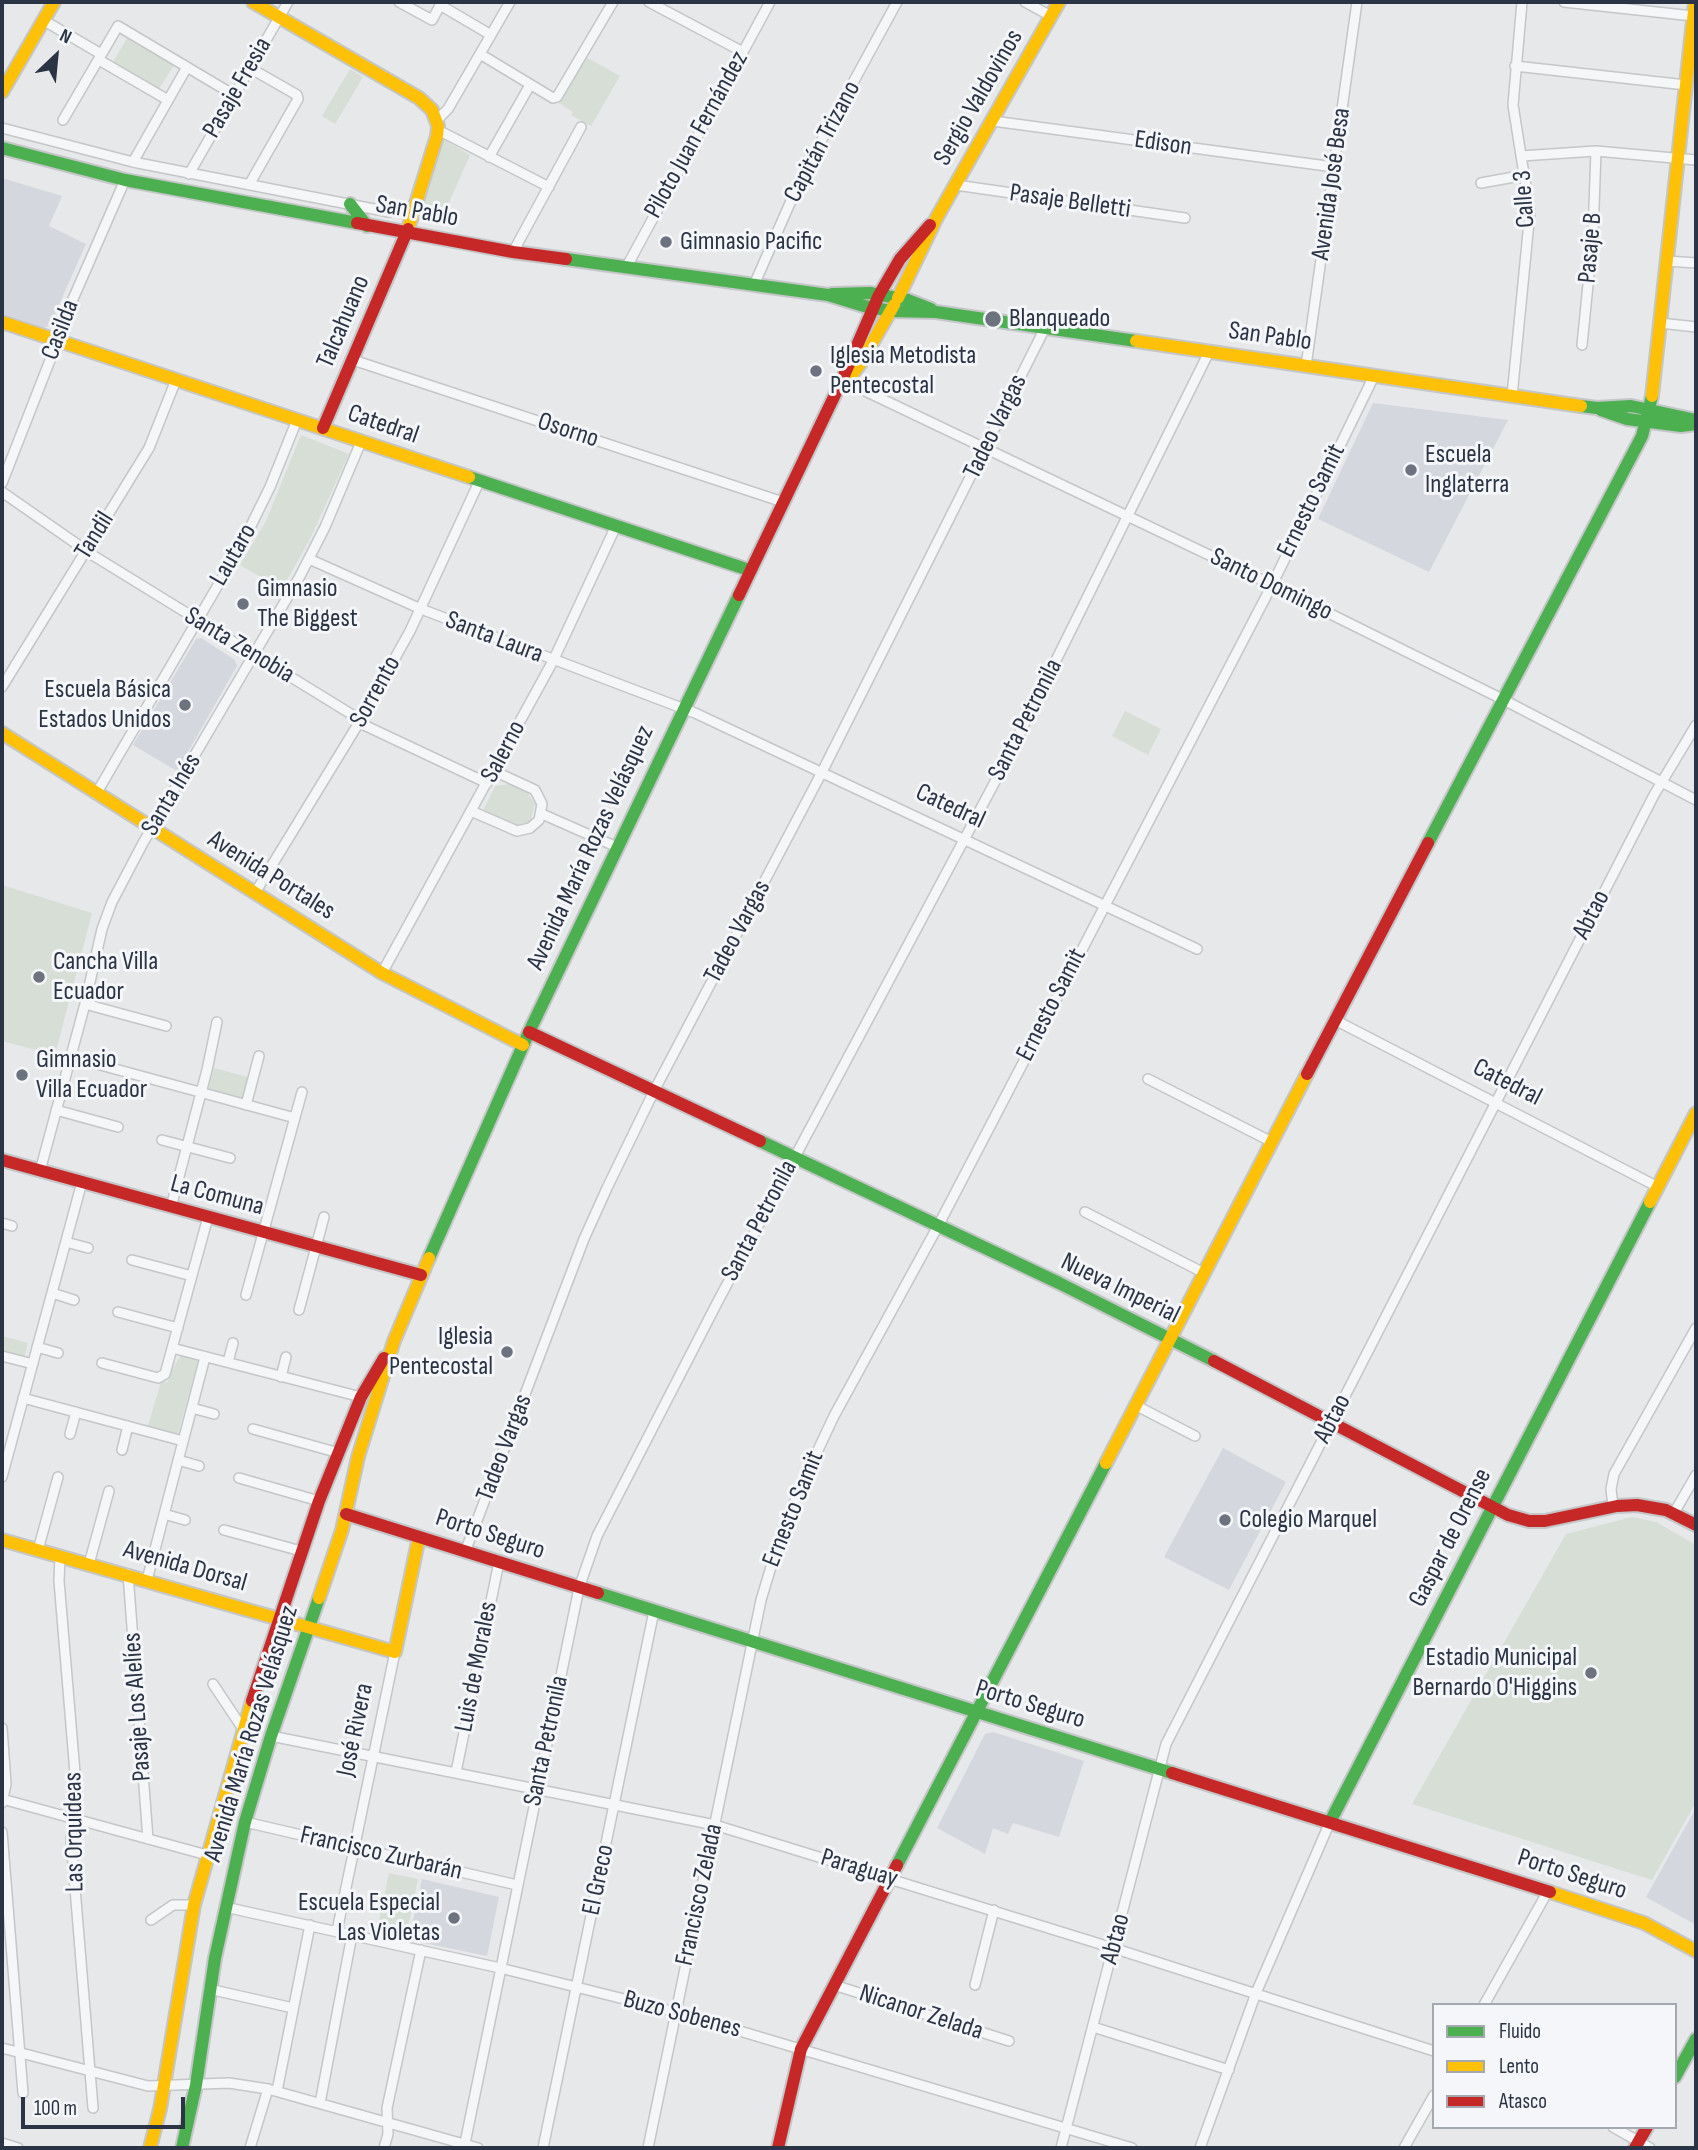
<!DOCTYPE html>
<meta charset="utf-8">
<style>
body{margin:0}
#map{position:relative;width:1698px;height:2150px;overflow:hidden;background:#e6e8ea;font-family:"Sofia Sans Condensed",sans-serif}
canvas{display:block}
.frame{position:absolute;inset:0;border:4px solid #2b3445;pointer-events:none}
.legend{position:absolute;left:1432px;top:2003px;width:245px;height:126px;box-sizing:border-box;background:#f4f6f9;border:2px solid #a4a8b1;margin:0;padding:9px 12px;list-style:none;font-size:21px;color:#2b3445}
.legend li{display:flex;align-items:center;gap:14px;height:35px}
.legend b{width:35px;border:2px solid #a4a8b1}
.north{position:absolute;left:21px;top:21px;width:70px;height:70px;-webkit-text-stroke:5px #f4f6f9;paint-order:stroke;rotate:26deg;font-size:19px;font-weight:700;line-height:28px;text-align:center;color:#2b3445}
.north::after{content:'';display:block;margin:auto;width:24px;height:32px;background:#2b3445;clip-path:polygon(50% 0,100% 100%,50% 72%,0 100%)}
.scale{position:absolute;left:21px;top:2097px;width:164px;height:32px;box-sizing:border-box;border:4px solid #2b3445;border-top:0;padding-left:9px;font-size:21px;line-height:24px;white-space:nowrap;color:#2b3445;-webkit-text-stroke:5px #f4f6f9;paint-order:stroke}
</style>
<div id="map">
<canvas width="1698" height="2150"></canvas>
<div class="frame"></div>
<ul class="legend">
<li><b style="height:9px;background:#4caf50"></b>Fluido</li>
<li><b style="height:9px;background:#ffc107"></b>Lento</li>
<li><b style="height:9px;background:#c62828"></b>Atasco</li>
</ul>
<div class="north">N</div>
<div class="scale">100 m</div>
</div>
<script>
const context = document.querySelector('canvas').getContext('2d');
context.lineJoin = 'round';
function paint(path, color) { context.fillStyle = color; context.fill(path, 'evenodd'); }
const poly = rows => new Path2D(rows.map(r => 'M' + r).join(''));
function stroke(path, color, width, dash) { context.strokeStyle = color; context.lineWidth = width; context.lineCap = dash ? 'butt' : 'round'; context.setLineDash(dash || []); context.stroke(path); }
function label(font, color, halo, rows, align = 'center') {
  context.font = font + ' "Sofia Sans Condensed",sans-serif'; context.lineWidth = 6; context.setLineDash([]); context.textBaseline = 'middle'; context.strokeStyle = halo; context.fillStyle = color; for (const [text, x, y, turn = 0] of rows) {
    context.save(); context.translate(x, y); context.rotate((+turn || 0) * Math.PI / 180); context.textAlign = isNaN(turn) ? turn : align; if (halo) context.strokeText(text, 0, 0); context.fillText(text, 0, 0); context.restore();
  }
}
const built = poly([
 [2,178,62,196,49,226,86,244,50,325,44,328,2,313],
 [1373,403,1508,420,1429,572,1318,519],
 [201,638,235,660,237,666,177,771,133,745,196,639],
 [1223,1448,1286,1482,1229,1590,1164,1557],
 [993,1732,1084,1761,1059,1837,1013,1823,1008,1834,993,1828,985,1854,937,1828,985,1734],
 [1696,1808,1696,1925,1646,1897],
 [422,1879,499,1897,487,1956,409,1940]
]);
const green = poly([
 [127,38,174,65,159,89,113,62],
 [584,56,620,76,591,126,571,115,573,112,557,102],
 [350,69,363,77,335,124,322,116],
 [443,139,470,155,443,216,421,212],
 [301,435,349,454,309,541,282,589,240,565,266,521],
 [1125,711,1161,729,1148,755,1112,736],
 [510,784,526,791,535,804,530,822,514,826,496,821,483,811,495,786],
 [2,885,92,913,55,1055,2,1041],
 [214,1068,251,1078,244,1101,208,1090],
 [2,1336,28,1343,24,1359,2,1353],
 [181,1355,199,1357,178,1434,148,1426,161,1382,168,1382,169,1374],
 [1632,1517,1656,1522,1696,1545,1696,1802,1652,1880,1412,1804,1566,1534],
 [389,1873,418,1879,407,1932,378,1927]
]);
const street = poly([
 [399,2,432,20,442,2],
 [649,2,743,52],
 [1025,2,1051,16],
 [1564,2,1693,16],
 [440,5,491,35],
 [43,20,101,54],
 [480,54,553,98,557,97,613,2],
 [99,60,168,100],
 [1515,66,1686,85],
 [63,120,118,26,234,95],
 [437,120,448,109,510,2],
 [993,121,1334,167],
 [2,128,133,162,389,212],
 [438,130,549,187],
 [1521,156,1596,151,1696,160],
 [489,157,530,85],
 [133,162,187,67],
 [189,174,288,2],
 [1481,183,1525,175],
 [249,185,298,99,297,95,250,68],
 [956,185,1185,218],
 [513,252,581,127],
 [1667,261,1696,263],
 [626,268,770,2],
 [754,285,801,178,897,2],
 [1660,323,1696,327],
 [1582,345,1593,234,1596,151],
 [353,360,783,502],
 [1306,366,1357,2],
 [842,380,1272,585,1502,699,1696,800],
 [1512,396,1530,212,1513,105,1522,2],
 [2,483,54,350,59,331,125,180],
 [2,492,94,556,351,714,366,726,487,783],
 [309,559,421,609,695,713,1197,949],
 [2,687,149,448,176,380],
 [96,794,242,544,270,487,297,420],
 [471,811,517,831,530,828,539,820,542,804,535,790,494,771],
 [542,814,617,847],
 [255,893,360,721,410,631,479,482],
 [382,973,553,661,616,526],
 [85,1004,166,1026],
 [1335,1020,1658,1187],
 [71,1057,295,1118],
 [1148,1079,1272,1142],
 [246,1105,259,1056],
 [56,1110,118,1127],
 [162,1140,230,1158],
 [40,1171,85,1004,102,929,112,902,143,843,300,576,325,527,361,442],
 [171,1207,207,1070,217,1022],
 [1085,1212,1204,1273],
 [2,1223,12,1226],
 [66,1242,88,1248],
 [132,1260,192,1276],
 [52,1293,74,1300],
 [246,1295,302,1092],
 [299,1310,324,1217],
 [118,1312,178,1328],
 [37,1347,58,1353],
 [172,1348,361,1397],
 [2,1356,33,1364],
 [228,1362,233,1343],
 [102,1363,158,1378,165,1374,208,1217],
 [281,1377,286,1357],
 [23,1398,183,1441],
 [1135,1405,1195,1436],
 [192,1408,214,1414],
 [253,1429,339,1453],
 [70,1434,76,1412],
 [122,1450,128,1426],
 [178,1460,199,1466],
 [2,1477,82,1182],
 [239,1478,319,1501],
 [1613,1506,1611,1489,1614,1474,1696,1328],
 [1674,1513,1696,1475],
 [164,1514,185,1520],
 [224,1530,301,1551],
 [38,1550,58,1477],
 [465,1552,584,1239,607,1188,654,1091,822,772,1045,328],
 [60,1556,59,1581,77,1797,71,1839,93,2108],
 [89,1564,109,1491],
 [128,1574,148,1839],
 [147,1580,205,1357],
 [213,1684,243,1729],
 [2,1728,6,1784,2,1803],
 [271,1736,715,1825,1113,1948,1434,2051],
 [456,1772,499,1562],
 [2,1799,207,1855],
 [245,1822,517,1885],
 [2,1832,23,2093],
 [225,1907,500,1968,676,2012,1132,2148],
 [151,1920,173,1905,194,1905],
 [337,1931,395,1652],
 [834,1985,1009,2041],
 [975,1985,994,1910],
 [209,1989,293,2008],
 [1484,2005,1548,1891],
 [1093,2027,1229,2070],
 [2,2048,148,2086,229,2083,268,2089,478,2148],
 [277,2091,310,1925],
 [320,2103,352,1935],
 [1613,2127,1650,2148],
 [2,2143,18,2148],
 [250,2148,268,2089],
 [384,2148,388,2134,387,2108,421,1950],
 [464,2148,579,1588,597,1536,717,1303,1006,761,1209,352],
 [543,2148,654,1611],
 [648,2148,761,1600,777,1547,801,1486,834,1416,938,1226,1272,585,1374,376],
 [1061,2148,1166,1744,1654,795,1696,725],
 [1200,2148,1256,1993,1330,1822],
 [1404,2148,1434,2095]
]);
const fast = poly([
 [2,148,125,180,357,223],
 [350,204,367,226],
 [566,259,828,295,864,306,891,311,936,312,1136,341],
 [832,294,870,293,908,300,931,309],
 [1581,406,1597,408,1631,406,1696,420],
 [1601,410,1627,419,1681,426,1696,424],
 [469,477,749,570],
 [1428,843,1642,436,1652,396],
 [760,1141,1059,1283,1214,1361],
 [429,1258,529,1032,739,595],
 [598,1593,1172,1773],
 [1330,1822,1650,1202],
 [897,1865,1106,1463],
 [1675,2077,1696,2039],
 [182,2148,196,2085,215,1958,245,1822,271,1736,319,1598]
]);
const slow = poly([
 [253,2,419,98,432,110,438,126,437,136,408,229],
 [2,92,54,2],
 [898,298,937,217,1059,2],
 [2,322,469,477],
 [1136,341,1581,406],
 [843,380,851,376,860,364,894,305],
 [1652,396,1695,2],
 [2,733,382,973,523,1045],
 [1650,1202,1696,1113],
 [1106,1463,1307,1074],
 [2,1540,395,1652,419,1537],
 [319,1598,342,1530,358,1457,394,1341,429,1258],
 [1550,1892,1644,1923,1696,1951],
 [150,2148,160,2109,194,1905,252,1701]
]);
const jam = poly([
 [357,223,513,252,566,259],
 [879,295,900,259,930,225],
 [323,428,408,229],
 [739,595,842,380,879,295],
 [529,1032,760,1141],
 [1307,1074,1428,843],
 [2,1160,421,1275],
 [1214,1361,1508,1515,1529,1521,1545,1521,1617,1506,1637,1505,1666,1510,1696,1525],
 [346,1514,598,1593],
 [252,1701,319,1501,361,1397,384,1358],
 [1172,1773,1550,1892],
 [778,2148,801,2049,897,1865],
 [1635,2148,1647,2127]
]);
const markers = [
 [666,242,7,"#6c737f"],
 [993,319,9,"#6c737f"],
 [816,371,7,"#6c737f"],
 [1411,470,7,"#6c737f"],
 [243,604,7,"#6c737f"],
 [185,705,7,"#6c737f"],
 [39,977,7,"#6c737f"],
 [22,1075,7,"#6c737f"],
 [507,1352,7,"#6c737f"],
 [1225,1520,7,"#6c737f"],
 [1591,1673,7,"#6c737f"],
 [454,1918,7,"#6c737f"]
];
const streetNames = [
 ["Pasaje Fresia",238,88,-60],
 ["Sergio Valdovinos",979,98,-60],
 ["Piloto Juan Fernández",697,135,-61],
 ["Capitán Trizano",823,142,-62],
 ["Edison",1163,144,8],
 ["Avenida José Besa",1332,184,-82],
 ["Calle 3",1525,199,-94],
 ["Pasaje Belletti",1070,202,8],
 ["San Pablo",417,212,10],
 ["Pasaje B",1591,248,-85],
 ["Talcahuano",344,322,-67],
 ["Casilda",61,330,-69],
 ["San Pablo",1270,337,8],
 ["Catedral",383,425,19],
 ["Tadeo Vargas",996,427,-64],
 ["Osorno",568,431,18],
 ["Ernesto Samit",1312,501,-64],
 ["Tandil",95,536,-58],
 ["Lautaro",234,555,-60],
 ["Santo Domingo",1271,585,26],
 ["Santa Laura",494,638,21],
 ["Santa Zenobia",239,646,31],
 ["Sorrento",376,692,-61],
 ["Santa Petronila",1026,720,-63],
 ["Salerno",504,752,-62],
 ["Santa Inés",172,795,-59],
 ["Catedral",950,807,25],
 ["Avenida María Rozas Velásquez",591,848,-65],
 ["Avenida Portales",271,876,32],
 ["Abtao",1592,915,-63],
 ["Tadeo Vargas",738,932,-62],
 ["Ernesto Samit",1052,1005,-63],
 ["Catedral",1507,1083,27],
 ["La Comuna",217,1196,15],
 ["Santa Petronila",760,1221,-62],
 ["Nueva Imperial",1120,1289,26],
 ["Abtao",1333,1419,-63],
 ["Tadeo Vargas",505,1448,-69],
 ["Ernesto Samit",794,1509,-68],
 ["Porto Seguro",490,1535,18],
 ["Gaspar de Orense",1451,1538,-63],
 ["Avenida Dorsal",185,1567,16],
 ["Luis de Morales",477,1667,-79],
 ["Porto Seguro",1030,1705,17],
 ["Pasaje Los Alelíes",138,1707,-94],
 ["José Rivera",356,1730,-78],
 ["Avenida María Rozas Velásquez",252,1734,-73],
 ["Santa Petronila",547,1741,-78],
 ["Las Orquídeas",75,1832,-91],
 ["Francisco Zurbarán",381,1854,13],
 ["Paraguay",859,1869,17],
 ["Porto Seguro",1572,1875,18],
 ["El Greco",599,1880,-78],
 ["Francisco Zelada",700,1895,-78],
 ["Abtao",1116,1939,-75],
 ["Nicanor Zelada",921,2013,18],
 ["Buzo Sobenes",682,2015,15]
];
const poiNames = [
 ["Gimnasio Pacific",680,242],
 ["Blanqueado",1009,319],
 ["Iglesia Metodista",830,356],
 ["Pentecostal",830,386],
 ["Escuela",1425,455],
 ["Inglaterra",1425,485],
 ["Gimnasio",257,589],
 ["The Biggest",257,619],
 ["Escuela Básica",171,690,"right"],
 ["Estados Unidos",171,720,"right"],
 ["Cancha Villa",53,962],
 ["Ecuador",53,992],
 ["Gimnasio",36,1060],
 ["Villa Ecuador",36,1090],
 ["Iglesia",493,1337,"right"],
 ["Pentecostal",493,1367,"right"],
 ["Colegio Marquel",1239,1520],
 ["Estadio Municipal",1577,1658,"right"],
 ["Bernardo O'Higgins",1577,1688,"right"],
 ["Escuela Especial",440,1903,"right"],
 ["Las Violetas",440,1933,"right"]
];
paint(built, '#d4d7dd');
paint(green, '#d6ded6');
stroke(street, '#c4c6c8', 12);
stroke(fast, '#c4c6c8', 16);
stroke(slow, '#c4c6c8', 16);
stroke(jam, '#c4c6c8', 16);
stroke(street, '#f5f6f7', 9);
stroke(fast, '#4caf50', 12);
stroke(slow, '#ffc107', 12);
stroke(jam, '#c62828', 12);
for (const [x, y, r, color] of markers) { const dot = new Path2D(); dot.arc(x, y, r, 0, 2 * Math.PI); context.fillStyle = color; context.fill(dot); stroke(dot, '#f4f6f9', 2.5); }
label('26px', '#2b3445', '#f4f6f9', streetNames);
label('26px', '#2b3445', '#f4f6f9', poiNames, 'left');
</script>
